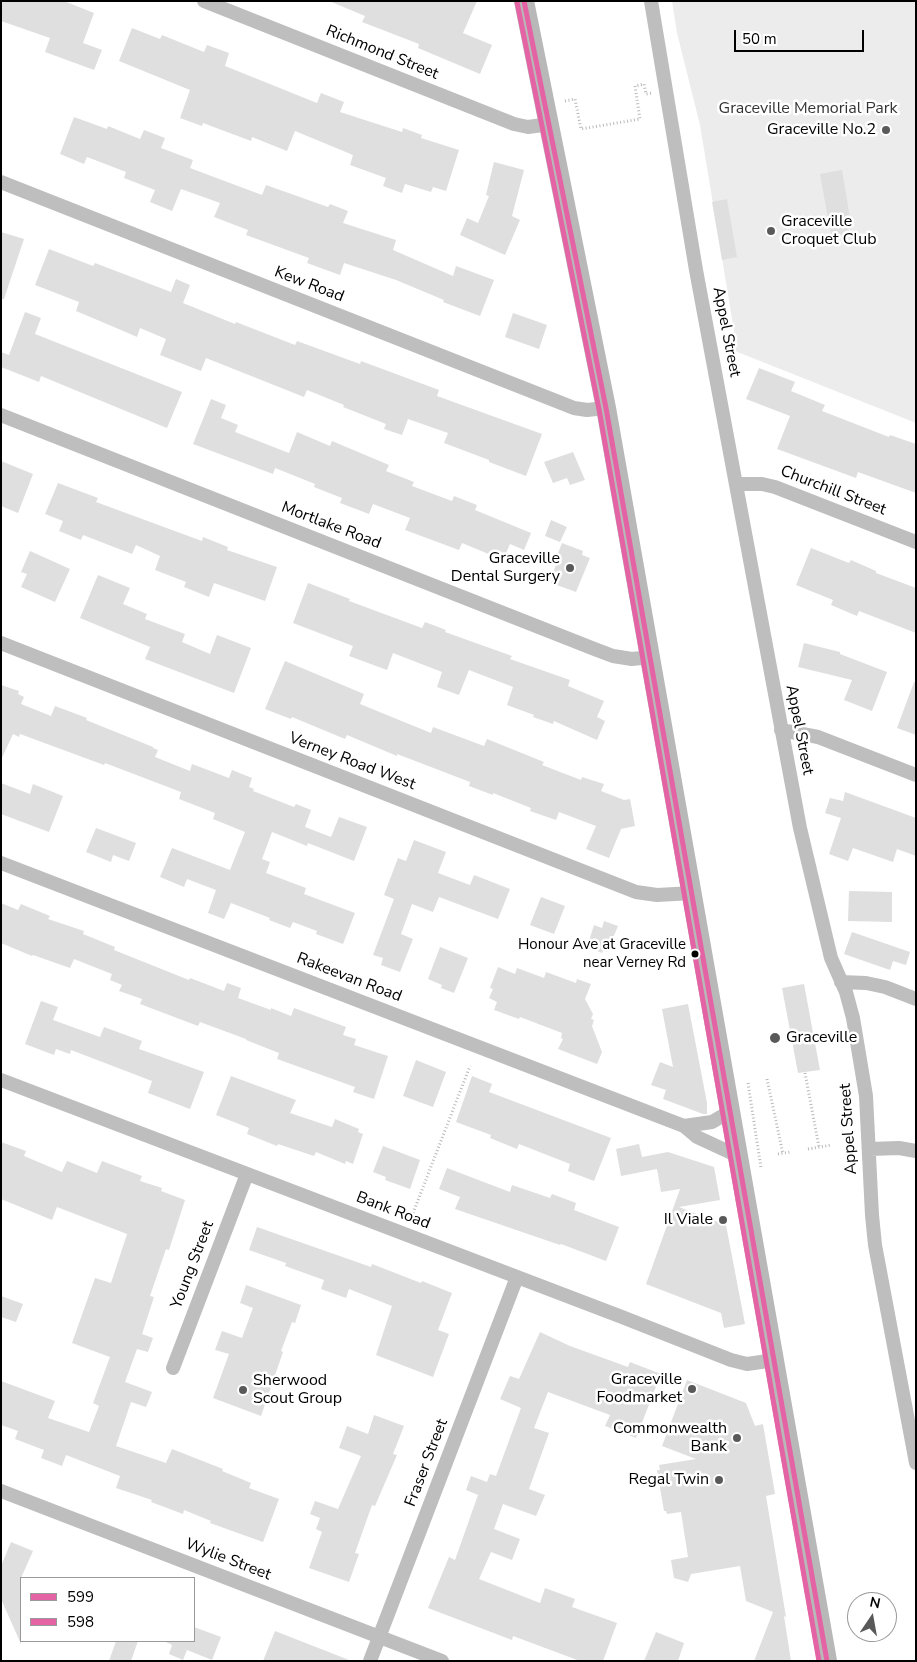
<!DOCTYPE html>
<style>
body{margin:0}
#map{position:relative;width:917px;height:1662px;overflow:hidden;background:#fff;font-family:"Nunito Sans",sans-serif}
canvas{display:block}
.frame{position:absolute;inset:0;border:2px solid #000;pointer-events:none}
.legend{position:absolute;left:20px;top:1577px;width:175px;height:65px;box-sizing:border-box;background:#fff;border:1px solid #999;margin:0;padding:6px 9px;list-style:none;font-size:15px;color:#000}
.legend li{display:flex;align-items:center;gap:10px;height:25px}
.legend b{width:25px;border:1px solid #999}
.north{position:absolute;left:847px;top:1592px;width:50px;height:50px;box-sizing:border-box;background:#fff;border:1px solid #999;border-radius:50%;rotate:12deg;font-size:14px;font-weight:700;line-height:20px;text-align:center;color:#000}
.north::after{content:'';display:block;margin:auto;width:18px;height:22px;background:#595959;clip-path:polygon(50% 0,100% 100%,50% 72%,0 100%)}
.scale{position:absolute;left:734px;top:30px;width:130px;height:22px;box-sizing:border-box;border:2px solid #000;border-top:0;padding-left:6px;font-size:15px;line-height:18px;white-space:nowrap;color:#000;-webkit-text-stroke:4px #fff;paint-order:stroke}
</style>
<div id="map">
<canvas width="917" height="1662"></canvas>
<div class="frame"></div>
<ul class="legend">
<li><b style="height:6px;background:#e463a4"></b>599</li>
<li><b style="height:6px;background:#e463a4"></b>598</li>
</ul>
<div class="north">N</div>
<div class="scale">50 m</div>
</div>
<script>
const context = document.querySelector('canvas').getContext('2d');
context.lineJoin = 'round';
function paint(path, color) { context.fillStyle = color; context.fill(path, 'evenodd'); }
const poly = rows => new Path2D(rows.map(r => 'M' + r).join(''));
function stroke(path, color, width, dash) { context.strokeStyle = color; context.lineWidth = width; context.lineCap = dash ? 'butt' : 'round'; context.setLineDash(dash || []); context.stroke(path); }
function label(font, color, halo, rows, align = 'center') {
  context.font = font + ' "Nunito Sans",sans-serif'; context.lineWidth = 5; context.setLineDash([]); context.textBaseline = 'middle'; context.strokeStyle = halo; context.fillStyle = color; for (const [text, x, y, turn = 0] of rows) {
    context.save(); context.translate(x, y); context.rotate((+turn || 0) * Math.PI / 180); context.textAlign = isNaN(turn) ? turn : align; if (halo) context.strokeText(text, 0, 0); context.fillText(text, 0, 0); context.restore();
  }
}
const green = poly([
 [672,1,916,1,916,423,735,351,735,337,700,125,677,33]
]);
const building = poly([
 [1,1,64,1,94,13,83,43,102,50,94,70,45,52,50,38,1,21],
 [329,1,477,1,463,33,492,45,480,74,418,48,419,44,362,22,365,16],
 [132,28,160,39,162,35,204,52,207,45,229,53,225,66,317,103,321,93,344,102,340,112,402,132,403,128,422,135,421,138,459,150,446,191,433,187,431,192,405,184,402,193,383,186,386,178,350,165,353,155,295,131,287,151,252,137,251,141,203,123,202,126,180,118,190,90,119,61],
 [74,117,107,129,108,126,140,139,144,130,165,138,161,148,193,160,190,168,262,195,266,185,328,207,330,204,348,211,343,223,396,240,393,250,453,276,456,266,494,280,480,316,443,302,444,300,396,280,344,263,340,275,307,263,309,258,246,235,248,230,214,217,220,203,181,189,172,211,150,202,155,190,124,178,126,172,87,157,84,164,60,154],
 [494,162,524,170,512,216,520,220,505,255,460,235,467,218,478,223,489,196,486,195],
 [842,170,850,218,847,218,850,237,832,240,820,174],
 [727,199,737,257,722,260,712,202],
 [1,232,24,239,4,299,1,299],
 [49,249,93,266,95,263,171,292,176,279,190,285,183,303,235,324,236,322,295,345,297,341,360,364,361,361,439,390,437,396,542,434,526,476,489,462,489,460,444,443,448,433,408,419,402,435,384,429,386,424,343,407,344,405,307,390,304,397,206,358,201,371,160,355,166,339,140,328,137,337,121,330,76,311,79,302,35,285],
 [25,312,41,318,35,334,182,392,167,428,41,376,39,382,1,367,1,352,9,355],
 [513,313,547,325,539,349,505,337],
 [759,368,795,382,791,391,825,405,822,411,889,437,890,435,916,444,916,493,858,472,856,478,777,449,790,416,746,399],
 [211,399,226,405,221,418,238,425,235,432,289,453,297,432,330,446,332,441,389,465,386,471,414,482,412,486,452,501,454,496,477,505,475,510,531,533,524,550,510,544,503,560,462,543,459,550,405,530,410,518,373,504,369,514,340,503,342,498,314,487,315,484,275,468,273,474,193,444],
 [573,452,585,480,570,485,567,478,553,483,544,462],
 [1,461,33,474,18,513,1,506],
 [58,483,98,498,96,502,202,541,203,537,228,547,227,550,277,567,265,601,214,583,209,597,184,587,186,582,155,570,160,556,136,545,132,554,83,535,81,540,59,531,63,521,45,514],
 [551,520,567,527,560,542,545,536],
 [562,543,583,551,582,555,590,558,576,592,551,583,554,577,552,576,558,559,556,558],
 [811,548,849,563,851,560,876,571,876,573,916,588,916,633,859,611,857,616,831,605,833,600,796,585],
 [30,551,70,569,55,602,21,587,27,574,21,572],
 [98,575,130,588,123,604,147,614,145,619,185,634,182,642,210,654,217,635,251,648,234,693,145,659,150,647,80,618],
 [308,583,350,599,349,601,422,628,425,622,446,630,445,632,512,656,510,659,570,680,568,686,604,701,597,717,605,721,597,740,554,721,553,724,533,717,534,715,507,705,513,687,469,670,459,695,437,687,442,672,393,653,387,670,349,656,353,646,293,623],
 [804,643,840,652,840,654,887,672,872,711,844,700,852,680,798,667],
 [285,661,364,694,360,704,431,733,433,727,484,746,487,739,544,762,542,765,581,780,582,777,604,784,601,791,624,800,630,799,635,826,621,829,609,858,586,849,596,826,559,812,556,820,530,811,531,808,493,793,493,795,469,786,470,782,397,754,397,756,347,735,345,739,292,717,291,719,265,709],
 [914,682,916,683,916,735,897,728],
 [1,685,19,691,18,694,24,697,21,704,51,716,55,706,87,718,86,720,153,747,153,748,158,750,155,757,190,771,192,764,229,778,232,770,252,778,249,787,254,789,253,791,294,807,296,804,311,810,305,827,331,837,339,817,367,827,354,861,308,843,307,846,272,832,262,859,270,862,266,873,306,888,304,894,355,913,343,944,316,934,317,931,293,922,290,928,269,920,270,918,231,903,224,919,208,913,216,890,187,879,184,887,160,877,172,848,230,870,245,832,213,819,215,813,179,799,181,792,105,763,104,765,20,734,19,737,13,734,1,760],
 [1,783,30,794,33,784,63,796,49,832,1,814],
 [845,792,916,818,916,856,897,849,893,862,853,848,848,861,829,854,841,818,825,813,830,798,843,801],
 [96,828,136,843,129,861,113,855,111,862,86,852],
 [414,840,446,852,438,873,470,885,474,875,510,889,498,919,439,897,433,912,412,904,401,934,413,939,400,972,381,965,383,958,373,955,394,899,384,895,398,858,406,861],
 [849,891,892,892,892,922,848,921],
 [541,897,565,906,554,934,530,925],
 [1,903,18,910,21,904,50,916,48,919,84,931,83,934,115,947,114,950,189,980,190,978,224,991,227,983,241,988,238,998,271,1010,271,1008,291,1016,294,1008,346,1027,343,1035,356,1039,354,1045,388,1056,374,1099,353,1092,355,1087,277,1059,279,1053,246,1040,246,1039,200,1022,198,1026,140,1004,142,999,119,991,122,985,110,980,112,974,74,959,70,968,33,955,32,956,1,943],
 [604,921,618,926,607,952,603,950,602,953,587,947,594,925,602,928],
 [852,932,910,952,906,965,893,961,890,970,844,954],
 [440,947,468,958,454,993,441,988,442,985,428,979],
 [498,967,515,974,517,968,544,978,546,972,576,983,577,979,591,984,585,999,593,1014,591,1019,594,1020,592,1026,602,1052,597,1064,558,1049,563,1039,561,1038,562,1033,520,1017,519,1019,494,1010,497,1002,489,998,493,989,490,988],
 [804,984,820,1070,798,1073,782,988],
 [41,1001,58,1007,53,1020,100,1037,104,1027,142,1041,139,1049,204,1072,190,1109,148,1093,152,1081,71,1050,70,1054,56,1049,54,1055,25,1044],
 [688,1004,707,1103,707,1114,703,1114,663,1099,666,1090,651,1085,660,1062,673,1067,662,1009],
 [416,1060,446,1072,433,1107,403,1096],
 [231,1076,296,1100,290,1113,332,1127,335,1119,359,1129,358,1132,363,1134,353,1164,346,1161,345,1164,316,1152,314,1156,278,1144,277,1146,247,1134,249,1128,216,1115],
 [472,1076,492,1084,489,1092,611,1138,594,1181,568,1171,570,1164,519,1144,517,1149,490,1138,491,1135,456,1122],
 [1,1142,26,1151,24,1156,62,1172,67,1161,97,1173,102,1161,142,1176,140,1181,162,1188,161,1191,185,1200,169,1250,166,1249,150,1296,154,1297,142,1334,153,1338,148,1352,137,1349,125,1382,152,1392,146,1407,131,1402,116,1446,166,1463,172,1449,223,1469,222,1471,251,1483,249,1488,279,1499,263,1542,210,1523,211,1521,184,1510,183,1514,151,1502,152,1500,116,1488,120,1476,66,1455,62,1466,41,1458,44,1450,15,1439,18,1431,1,1425,1,1381,55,1401,48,1418,89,1432,99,1406,93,1403,110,1357,72,1343,95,1278,111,1283,127,1234,57,1207,52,1220,1,1199],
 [639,1144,642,1157,668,1152,714,1167,720,1200,679,1207,726,1225,745,1324,724,1328,721,1313,646,1284,680,1189,661,1192,657,1169,621,1176,616,1149],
 [383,1146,420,1160,410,1189,385,1180,386,1177,373,1172],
 [447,1168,510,1192,512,1185,550,1198,552,1194,576,1203,574,1210,619,1227,606,1261,561,1244,560,1245,455,1209,460,1197,439,1189],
 [257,1227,371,1267,372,1264,421,1283,422,1281,452,1293,438,1330,449,1334,433,1377,376,1355,392,1306,349,1289,346,1298,321,1289,324,1280,285,1266,286,1263,249,1250],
 [246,1285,301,1305,295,1323,292,1322,281,1351,283,1352,261,1416,213,1398,229,1354,215,1350,222,1331,242,1338,253,1308,240,1303],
 [1,1296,23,1304,16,1322,1,1317],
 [540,1332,570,1346,628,1367,630,1362,661,1374,636,1438,605,1426,610,1415,548,1392,534,1428,549,1433,529,1489,545,1495,536,1516,503,1504,494,1529,520,1539,512,1560,491,1552,479,1579,540,1603,545,1588,575,1599,572,1607,617,1623,603,1661,580,1661,513,1636,512,1640,428,1608,449,1557,455,1560,478,1495,466,1490,471,1476,487,1482,490,1474,496,1476,521,1408,500,1399,510,1376,519,1379],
 [687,1380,746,1403,755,1426,763,1424,775,1494,766,1496,786,1617,784,1616,791,1661,754,1661,773,1612,746,1601,740,1566,691,1574,688,1582,674,1578,671,1560,688,1557,681,1512,667,1514,666,1511,664,1511,657,1470,660,1470,659,1465,696,1459,662,1446],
 [374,1415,404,1426,393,1454,397,1455,375,1506,372,1505,355,1553,359,1554,349,1582,309,1568,322,1532,316,1529,320,1518,310,1514,315,1501,338,1509,361,1456,339,1448,347,1426,368,1434],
 [11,1542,33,1551,21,1578,21,1644,1,1599,1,1566],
 [194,1627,221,1637,212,1660,187,1650,183,1660,169,1654,172,1645,166,1642,166,1641,194,1641],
 [275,1631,349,1660,349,1661,263,1661],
 [656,1632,684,1643,678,1661,644,1661],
 [116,1641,138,1641,131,1661,109,1661]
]);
const path = poly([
 [565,101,575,99,581,129,640,119,635,86,644,84,646,94,652,93],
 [805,1073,819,1147],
 [767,1079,783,1154],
 [748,1083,761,1168],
 [808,1149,832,1145],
 [778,1154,790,1152],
 [413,1213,470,1066]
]);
const minor = poly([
 [204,1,514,124,528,127,550,124],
 [651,1,696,270,800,828,831,958,846,992,853,1018,866,1096,872,1215,875,1245,916,1463],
 [1,182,574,408,587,410,606,408],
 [1,415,597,650,613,656,632,659,651,657],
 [736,484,762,484,775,487,916,542],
 [1,643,636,892,657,895,693,893],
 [781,730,818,737,916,775],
 [1,863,684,1126,697,1137,738,1156],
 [841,982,866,983,885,987,916,999],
 [1,1080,622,1317,731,1360,747,1364,775,1360],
 [684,1126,712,1122,731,1111],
 [869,1149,899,1148,916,1151],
 [173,1368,247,1174],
 [1,1491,442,1661],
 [370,1661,517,1277]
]);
const secondary = poly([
 [524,1,606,408,827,1661]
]);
const bus1 = poly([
 [524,1,606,408,827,1661]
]);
const bus2 = poly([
 [517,2,599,409,819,1661]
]);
const markers = [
 [886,130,5,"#595959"],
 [771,231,5,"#595959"],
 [570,568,5,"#595959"],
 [695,954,4.5,"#000"],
 [775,1038,6,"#595959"],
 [723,1220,5,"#595959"],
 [692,1389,5,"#595959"],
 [243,1390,5,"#595959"],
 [737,1438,5,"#595959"],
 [719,1480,5,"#595959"]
];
const busNames = [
 ["Honour Ave at Graceville",686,945],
 ["near Verney Rd",686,963]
];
const streetNames = [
 ["Richmond Street",382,53,22],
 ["Kew Road",309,285,21],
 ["Appel Street",726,332,79],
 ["Churchill Street",833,491,21],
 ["Mortlake Road",331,526,21],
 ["Appel Street",799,730,79],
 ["Verney Road West",352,762,21],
 ["Rakeevan Road",349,978,21],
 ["Appel Street",849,1129,-94],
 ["Bank Road",393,1211,21],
 ["Young Street",193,1265,-69],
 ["Fraser Street",427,1463,-69],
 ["Wylie Street",228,1560,21]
];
const parkNames = [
 ["Graceville Memorial Park",808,109]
];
const poiNames = [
 ["Graceville No.2",876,130],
 ["Graceville",781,222,"left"],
 ["Croquet Club",781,240,"left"],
 ["Graceville",560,559],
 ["Dental Surgery",560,577],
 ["Graceville",786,1038,"left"],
 ["Il Viale",713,1220],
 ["Graceville",682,1380],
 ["Foodmarket",682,1398],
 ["Sherwood",253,1381,"left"],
 ["Scout Group",253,1399,"left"],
 ["Commonwealth",727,1429],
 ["Bank",727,1447],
 ["Regal Twin",709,1480]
];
paint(green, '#ececec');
paint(building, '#dfdfdf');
stroke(path, '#b9b9b9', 3, [1, 2.5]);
stroke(minor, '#bebebe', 14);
stroke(secondary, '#b8b8b8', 20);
stroke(bus1, '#e463a4', 5);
stroke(bus2, '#e463a4', 5);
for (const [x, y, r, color] of markers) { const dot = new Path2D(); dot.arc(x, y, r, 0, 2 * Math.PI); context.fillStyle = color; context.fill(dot); stroke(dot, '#fff', 2); }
label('15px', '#000', '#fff', busNames, 'right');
label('16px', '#000', '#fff', streetNames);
label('16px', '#333', '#fff', parkNames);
label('16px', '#000', '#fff', poiNames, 'right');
</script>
